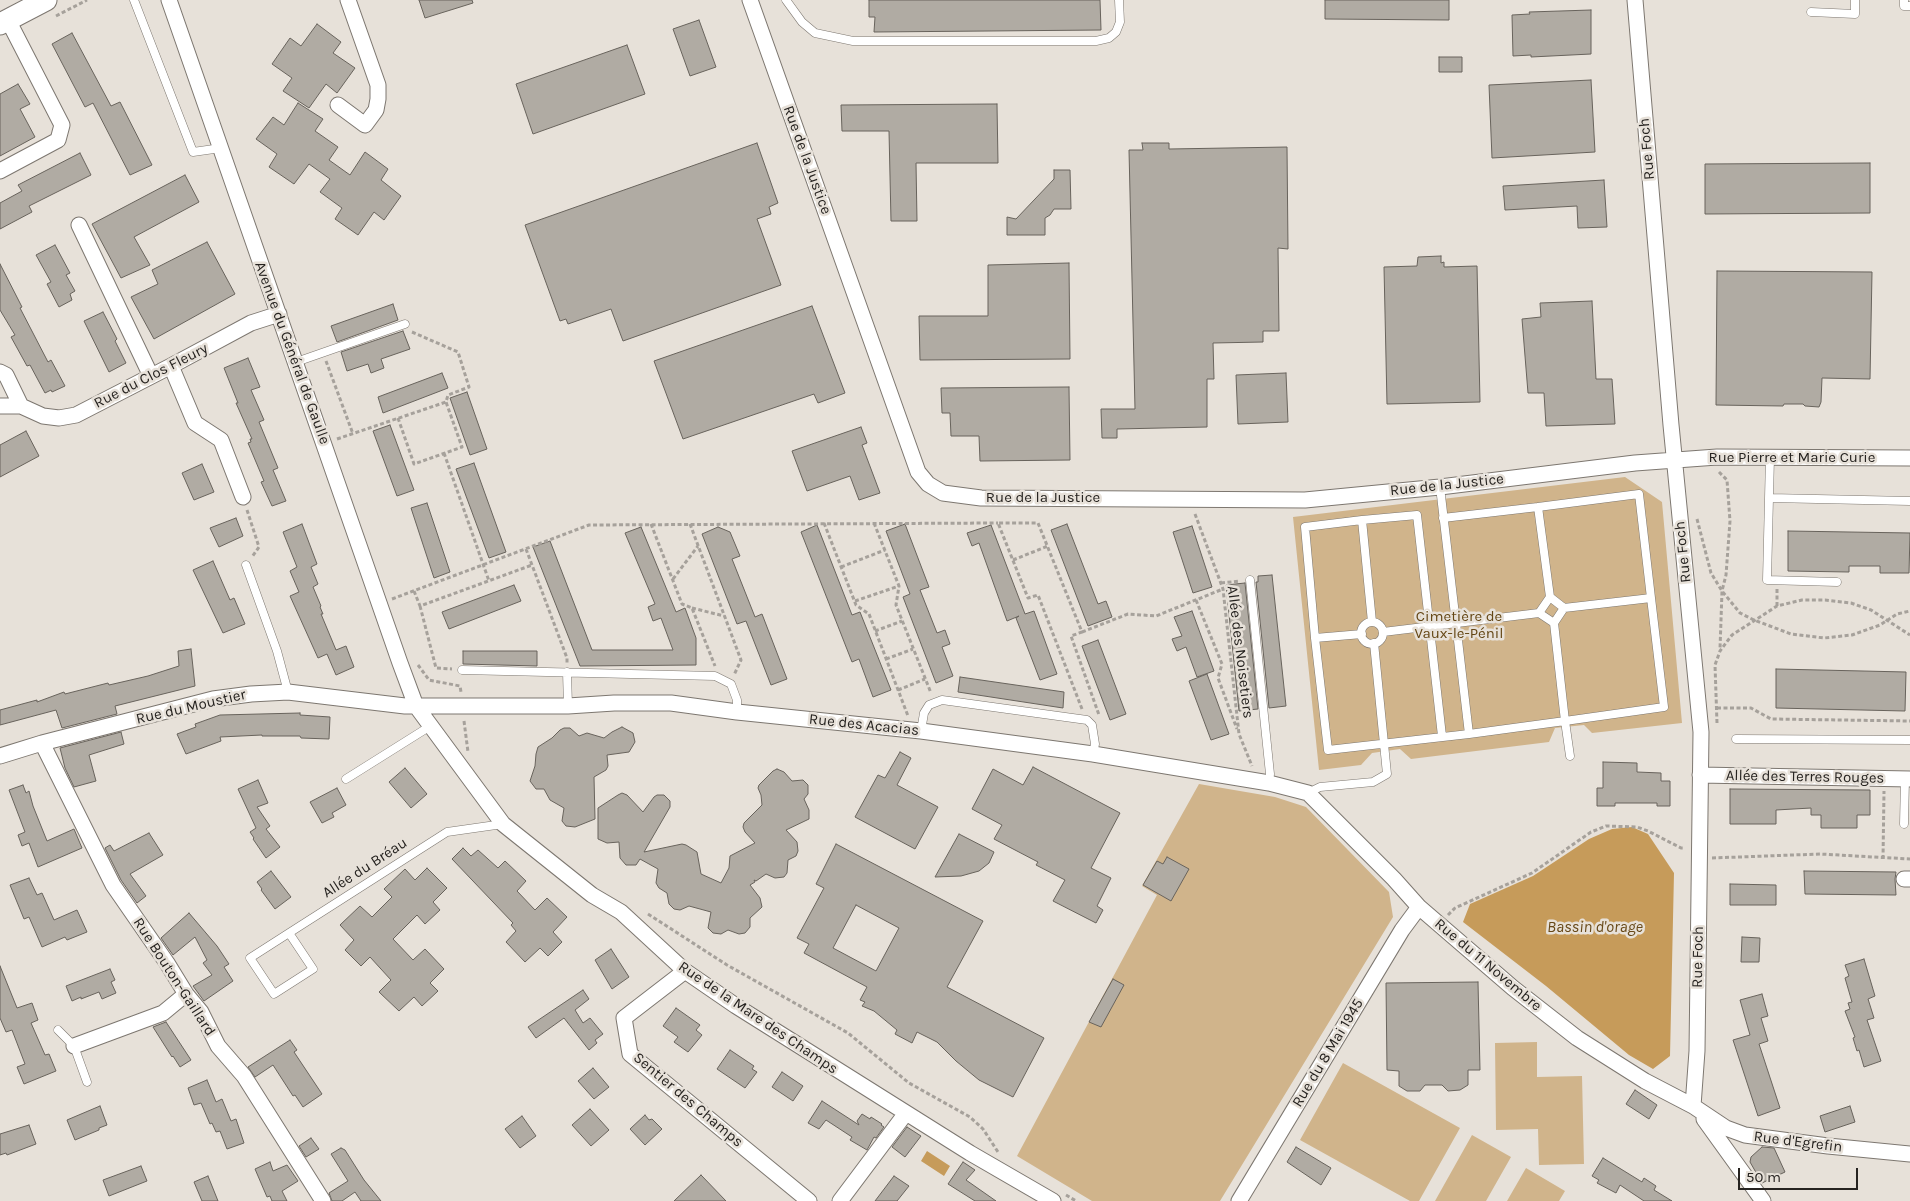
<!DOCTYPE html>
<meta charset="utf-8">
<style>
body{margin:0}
#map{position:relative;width:1910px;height:1201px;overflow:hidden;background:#e7e1d9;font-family:Karla,sans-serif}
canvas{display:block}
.scale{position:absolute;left:1738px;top:1168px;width:120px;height:22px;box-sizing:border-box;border:2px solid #262320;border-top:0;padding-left:6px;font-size:15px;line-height:18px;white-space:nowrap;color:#262320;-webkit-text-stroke:4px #e7e1d9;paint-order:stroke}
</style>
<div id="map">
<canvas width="1910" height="1201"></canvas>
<div class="scale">50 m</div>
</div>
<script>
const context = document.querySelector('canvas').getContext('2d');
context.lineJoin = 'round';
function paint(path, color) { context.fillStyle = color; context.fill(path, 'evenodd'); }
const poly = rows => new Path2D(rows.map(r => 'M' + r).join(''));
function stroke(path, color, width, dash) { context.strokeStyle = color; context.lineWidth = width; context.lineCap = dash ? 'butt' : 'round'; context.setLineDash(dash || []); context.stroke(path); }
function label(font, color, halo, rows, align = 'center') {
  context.font = font + ' Karla,sans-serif'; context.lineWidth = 5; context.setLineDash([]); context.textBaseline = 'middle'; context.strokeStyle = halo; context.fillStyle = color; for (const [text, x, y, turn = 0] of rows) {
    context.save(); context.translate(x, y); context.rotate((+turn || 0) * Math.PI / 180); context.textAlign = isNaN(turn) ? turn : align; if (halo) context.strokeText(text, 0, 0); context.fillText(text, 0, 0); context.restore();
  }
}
const green = poly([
 [1625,477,1662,502,1682,723,1592,733,1584,725,1555,728,1549,742,1411,759,1400,749,1372,753,1361,765,1319,770,1293,517],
 [1199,784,1275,797,1306,807,1389,892,1393,917,1220,1201,1092,1201,1017,1156,1157,895,1142,886],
 [1537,1042,1537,1077,1582,1076,1584,1164,1539,1165,1538,1129,1496,1130,1495,1043],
 [1343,1063,1460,1128,1419,1201,1410,1201,1300,1140],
 [1472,1135,1511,1157,1486,1201,1435,1201],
 [1526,1168,1565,1191,1559,1201,1507,1201]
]);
const water = poly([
 [1632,827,1648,834,1674,873,1670,1056,1653,1069,1629,1055,1546,986,1463,922,1470,904,1533,876,1589,839,1612,829],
 [927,1151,950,1166,944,1176,921,1161]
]);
const building = poly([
 [419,0,472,0,473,3,425,18,419,0],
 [869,0,1100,0,1101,30,874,32,875,17,869,17,869,0],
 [1325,0,1449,0,1449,20,1325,19,1325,0],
 [1591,10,1591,54,1531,57,1531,55,1513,56,1512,15,1530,14,1529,12,1591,10],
 [699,20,716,67,690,76,673,29,699,20],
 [317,24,341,42,333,53,355,68,337,93,326,84,309,108,283,91,292,78,272,64,290,38,301,46,317,24],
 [72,33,111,106,120,102,152,165,130,175,93,103,85,107,52,44,72,33],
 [627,45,645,94,533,134,516,84,627,45],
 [1439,57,1462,57,1462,72,1439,72,1439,57],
 [1591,80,1595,152,1492,158,1489,85,1591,80],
 [18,84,30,104,20,109,35,137,0,156,0,94,18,84],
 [298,103,323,119,315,131,338,147,329,160,350,175,365,152,388,169,381,180,401,196,384,220,374,212,358,235,335,219,342,208,320,192,330,179,309,164,294,184,269,167,277,154,256,139,273,117,284,125,298,103],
 [997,104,998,163,916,163,917,221,891,221,889,131,842,131,841,105,997,104],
 [757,143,778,203,769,207,771,214,757,219,781,285,623,341,611,309,568,324,566,319,560,321,525,225,757,143],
 [1142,143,1169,143,1169,149,1287,147,1288,249,1278,248,1279,331,1263,331,1263,342,1213,343,1214,379,1207,379,1207,427,1117,429,1117,438,1102,438,1101,409,1135,409,1129,150,1143,150,1142,143],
 [80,153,91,175,29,206,32,212,0,229,0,203,22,191,18,185,80,153],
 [1870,163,1870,213,1705,214,1705,164,1870,163],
 [1054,170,1070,170,1071,209,1054,209,1050,215,1045,218,1045,235,1007,235,1007,217,1016,219,1054,179,1054,170],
 [185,175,199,202,134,237,150,265,121,278,92,224,185,175],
 [1604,180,1607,227,1578,228,1577,206,1505,210,1503,186,1604,180],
 [207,242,235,294,154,339,131,297,158,284,152,270,207,242],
 [55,245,70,273,66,275,75,291,70,294,72,300,59,307,47,284,51,282,36,255,55,245],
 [1441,256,1441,263,1444,262,1444,267,1477,266,1480,402,1387,404,1384,267,1417,266,1418,257,1441,256],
 [1069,263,1070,359,920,360,919,316,988,316,988,265,1069,263],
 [0,264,22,307,20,308,48,362,51,360,65,386,52,392,51,390,45,393,30,365,27,366,11,337,15,335,0,310,0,264],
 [1717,271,1872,272,1870,379,1822,378,1821,402,1819,407,1805,406,1803,404,1784,404,1783,406,1716,405,1717,271],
 [1592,301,1596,379,1612,379,1615,424,1546,426,1544,393,1528,393,1522,319,1541,317,1540,303,1592,301],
 [393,304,398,320,337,342,331,326,393,304],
 [812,306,845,393,818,403,814,394,683,439,654,361,812,306],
 [103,312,117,339,115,341,126,363,109,372,84,321,103,312],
 [403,331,410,349,381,359,384,368,371,373,368,364,347,371,341,352,403,331],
 [248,358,260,387,251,390,264,420,259,422,278,468,273,470,286,501,272,506,261,482,264,481,248,443,251,442,250,439,252,439,236,403,238,403,224,368,248,358],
 [442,373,448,388,383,413,378,397,442,373],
 [1286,373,1288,422,1238,424,1236,375,1286,373],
 [1069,387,1070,460,980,461,979,436,951,436,950,413,942,413,941,388,1069,387],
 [467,392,487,449,470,455,450,398,467,392],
 [390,425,414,490,397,496,373,431,390,425],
 [861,427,867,443,862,445,880,493,859,500,850,476,807,491,792,451,861,427],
 [26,431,39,456,0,477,0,445,26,431],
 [474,463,506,552,489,558,456,469,474,463],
 [202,464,214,492,194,500,182,473,202,464],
 [427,503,450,572,434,578,411,508,427,503],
 [236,518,243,536,219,547,210,528,236,518],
 [302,524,317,564,311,567,318,584,313,587,321,606,320,607,323,614,321,614,336,650,346,646,354,667,336,675,327,654,318,658,290,596,299,592,290,571,297,567,283,532,302,524],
 [905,524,929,587,920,590,937,633,945,630,950,644,942,647,953,676,936,683,903,597,910,594,886,531,905,524],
 [1067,524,1098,604,1106,601,1112,617,1088,626,1051,530,1067,524],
 [817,525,852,615,860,612,891,690,873,697,859,659,852,662,801,532,817,525],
 [991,525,1025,614,1034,611,1057,674,1040,680,1016,618,1019,616,1007,621,979,543,972,546,967,533,991,525],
 [1192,526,1212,587,1193,593,1173,532,1192,526],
 [641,527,676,612,685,608,696,638,696,665,580,666,533,547,550,541,592,650,673,650,661,618,653,621,648,607,655,604,625,533,641,527],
 [718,527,730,532,740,556,732,559,755,617,762,614,787,679,771,685,746,621,737,624,702,534,718,527],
 [1788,531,1910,533,1909,573,1880,573,1880,566,1849,566,1849,572,1788,571,1788,531],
 [213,561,230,600,234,598,245,624,223,633,193,570,213,561],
 [1272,575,1286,706,1269,708,1256,582,1258,582,1258,576,1272,575],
 [1245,583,1258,709,1239,711,1226,585,1245,583],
 [514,585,521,601,449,629,442,612,514,585],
 [1192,611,1214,671,1197,677,1186,647,1177,651,1172,639,1182,636,1174,617,1192,611],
 [1098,640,1126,714,1110,720,1082,646,1098,640],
 [191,649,195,686,115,706,117,714,62,728,56,710,0,725,0,710,37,700,37,702,64,692,65,694,108,683,109,685,148,676,179,666,178,651,191,649],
 [463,651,537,651,537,666,463,664,463,651],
 [1776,669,1906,672,1905,711,1776,708,1776,669],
 [1207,674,1229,734,1211,740,1189,681,1207,674],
 [960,677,1064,692,1063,708,958,692,960,677],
 [300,713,300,715,330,717,329,739,301,738,300,736,262,736,262,735,220,737,221,741,186,754,177,734,196,727,195,724,220,715,300,713],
 [622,727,633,733,635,742,629,752,607,755,608,766,606,770,594,777,595,819,575,827,566,826,562,821,564,808,550,800,544,789,536,789,530,781,535,766,536,754,538,747,552,738,560,730,564,728,570,728,579,736,587,733,604,738,612,732,622,727],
 [121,732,124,744,89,755,96,781,74,787,65,768,60,748,121,732],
 [900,752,911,758,897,785,938,807,915,849,855,817,878,775,885,778,900,752],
 [1603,762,1637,763,1637,772,1661,773,1661,781,1670,781,1670,806,1657,806,1657,803,1615,803,1615,806,1597,806,1597,788,1603,788,1603,762],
 [1033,767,1120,813,1091,868,1111,878,1097,906,1103,910,1096,923,1053,901,1065,880,1036,865,1038,862,994,839,1002,825,972,809,993,769,1023,785,1033,767],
 [405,768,427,794,411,808,389,782,405,768],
 [777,769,784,772,792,781,803,780,808,785,808,794,804,799,809,810,809,819,786,830,797,842,798,851,796,856,788,860,787,873,784,877,775,878,766,874,756,881,754,880,755,882,750,885,760,898,762,907,750,918,750,927,745,933,739,934,728,930,721,934,713,933,708,928,711,912,689,906,680,910,674,909,669,904,667,893,659,888,656,883,658,869,640,859,636,865,626,865,620,858,619,842,607,843,598,839,598,808,618,795,622,793,627,795,643,812,654,797,657,795,664,795,670,801,670,807,644,852,682,844,686,845,697,852,701,874,721,883,729,868,730,856,755,843,745,832,743,827,744,823,762,805,761,795,758,788,759,785,773,771,777,769],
 [258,780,268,803,257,807,270,826,266,829,280,847,266,858,253,839,254,838,250,832,256,828,238,789,258,780],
 [23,785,26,793,29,791,33,806,47,841,74,829,82,848,38,867,29,843,22,846,18,835,25,832,9,790,23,785],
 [337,788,346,805,332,813,334,817,322,823,310,802,337,788],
 [1730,789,1870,790,1870,815,1857,815,1857,828,1821,828,1821,815,1811,815,1811,808,1776,810,1776,824,1730,824,1730,789],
 [149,833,163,855,130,874,146,896,137,903,121,880,105,848,110,845,114,851,149,833],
 [959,834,994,852,989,863,979,871,961,876,935,877,959,834],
 [836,844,983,921,947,987,1044,1038,1013,1097,979,1080,956,1061,937,1042,917,1032,912,1043,895,1034,897,1030,874,1011,862,1006,865,1002,860,1000,867,987,804,953,809,944,797,938,824,888,816,884,836,844],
 [856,905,899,928,876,971,833,948,856,905],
 [463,848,471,856,478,850,498,868,505,861,526,881,517,891,535,910,547,898,567,917,553,932,562,942,548,956,540,948,525,962,506,942,516,931,511,925,513,923,452,859,463,848],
 [1167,857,1189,869,1171,901,1143,885,1157,861,1163,864,1167,857],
 [427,868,447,888,433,902,440,910,425,924,417,915,393,939,413,960,425,949,444,969,430,983,438,991,422,1006,414,997,399,1011,379,992,391,980,370,957,361,966,345,950,354,940,340,925,360,906,372,917,392,897,384,889,405,869,415,880,427,868],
 [271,871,291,897,275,909,261,890,262,889,257,882,271,871],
 [1804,871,1896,872,1895,879,1896,895,1805,894,1804,871],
 [29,878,37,895,42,893,54,920,77,910,87,932,67,940,65,937,42,947,29,917,24,919,10,885,29,878],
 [1730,884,1776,885,1776,905,1730,905,1730,884],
 [189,913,217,946,229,964,224,967,233,981,204,1001,193,986,212,975,203,963,207,960,195,937,173,955,161,938,189,913],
 [1742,937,1760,938,1759,962,1741,962,1742,937],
 [611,949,629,977,612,989,595,960,611,949],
 [1864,959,1875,996,1868,999,1874,1018,1867,1020,1881,1061,1864,1067,1859,1050,1857,1051,1853,1038,1855,1037,1845,1011,1850,1009,1848,1003,1852,1002,1845,978,1849,976,1845,965,1864,959],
 [0,966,17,1008,32,1003,38,1020,31,1023,45,1055,49,1054,56,1071,24,1084,17,1067,25,1064,12,1030,6,1032,0,1018,0,966],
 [110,969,115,980,111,982,116,993,102,999,99,992,81,999,81,997,72,1001,66,986,110,969],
 [1113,979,1124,985,1101,1027,1089,1022,1113,979],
 [1478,982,1480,1070,1468,1070,1468,1085,1460,1090,1448,1091,1442,1085,1425,1085,1420,1091,1407,1091,1399,1086,1399,1071,1387,1070,1386,983,1478,982],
 [583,990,589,999,575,1010,583,1023,590,1018,603,1034,595,1040,597,1043,589,1050,564,1018,536,1038,528,1027,583,990],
 [1762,994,1768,1016,1761,1018,1768,1041,1759,1044,1780,1108,1758,1116,1733,1040,1750,1035,1740,1000,1762,994],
 [676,1008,700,1025,696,1030,702,1035,688,1052,674,1042,678,1037,663,1026,676,1008],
 [166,1022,191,1060,180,1067,173,1056,172,1057,153,1027,166,1022],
 [290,1040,297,1050,294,1052,322,1094,303,1107,295,1095,293,1096,273,1065,255,1077,248,1067,290,1040],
 [730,1050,754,1066,752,1069,757,1072,745,1088,717,1069,730,1050],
 [593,1068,609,1087,594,1099,578,1081,593,1068],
 [782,1072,803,1086,793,1101,772,1087,782,1072],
 [207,1080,216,1102,222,1099,231,1121,236,1119,244,1143,227,1149,220,1131,216,1132,212,1123,210,1124,201,1103,194,1105,188,1088,207,1080],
 [1635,1090,1657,1105,1649,1119,1626,1104,1635,1090],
 [822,1101,859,1125,857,1121,862,1114,870,1119,871,1117,882,1124,881,1125,884,1127,876,1138,874,1137,867,1150,850,1140,852,1137,826,1120,819,1129,808,1123,822,1101],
 [100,1106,107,1125,99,1128,99,1130,75,1140,67,1120,100,1106],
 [1850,1106,1855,1122,1825,1132,1820,1116,1850,1106],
 [590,1109,609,1130,591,1146,572,1125,590,1109],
 [645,1115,649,1120,652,1119,662,1129,645,1145,630,1129,645,1115],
 [522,1116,536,1136,520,1148,505,1129,522,1116],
 [29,1125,36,1144,7,1155,6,1153,0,1155,0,1134,29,1125],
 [907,1127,921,1136,905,1157,892,1147,907,1127],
 [311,1138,319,1149,306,1157,299,1146,311,1138],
 [1296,1147,1331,1168,1321,1185,1287,1162,1296,1147],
 [1762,1147,1774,1148,1785,1172,1762,1183,1750,1162,1751,1157,1762,1147],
 [341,1148,345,1150,364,1180,381,1201,361,1201,355,1192,342,1201,332,1201,329,1193,348,1181,331,1154,341,1148],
 [1603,1158,1642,1182,1644,1178,1656,1186,1654,1190,1672,1201,1644,1201,1620,1185,1616,1193,1597,1183,1599,1180,1592,1176,1603,1158],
 [270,1162,273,1171,287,1165,298,1181,282,1191,287,1201,272,1201,270,1196,267,1197,255,1169,270,1162],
 [963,1162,975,1170,966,1180,996,1201,975,1201,948,1184,963,1162],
 [141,1166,147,1181,109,1196,103,1180,141,1166],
 [701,1175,726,1201,674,1201,701,1175],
 [208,1176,218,1201,202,1201,194,1182,208,1176],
 [894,1176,909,1186,897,1201,875,1201,894,1176]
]);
const path = poly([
 [56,16,87,0],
 [412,332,458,352,469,387,448,395,446,402],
 [326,361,353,434],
 [398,418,414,464,462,447,446,402],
 [337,439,446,402],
 [444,453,489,581],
 [1719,472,1727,480,1730,521,1726,575,1722,591,1720,649],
 [247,510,259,547,252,557],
 [1195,514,1223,589,1239,734,1252,766],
 [1697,519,1711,573,1722,591,1740,613,1754,620,1791,634,1824,638,1852,635,1880,625,1897,614,1910,611],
 [824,523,856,605,869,614,908,716],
 [874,523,899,586,896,605,931,693],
 [651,524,682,604,692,608,715,666],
 [690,524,741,660,734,675],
 [526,549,567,658,567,663],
 [1013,560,1048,546],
 [841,567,885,550],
 [673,579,698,546],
 [1221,583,1240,581],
 [414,591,420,606,532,565],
 [392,599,589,525,998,523],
 [1196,600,1222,664,1218,678,1237,729],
 [855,601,899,586],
 [420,606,436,668,452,669],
 [1777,606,1777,589],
 [692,608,724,616],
 [875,631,902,621],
 [1082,632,1128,614,1156,616,1223,589],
 [886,659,913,649],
 [418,665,429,680,460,686,461,692],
 [898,690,925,679],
 [1717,708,1751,708,1771,719,1910,721],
 [1082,709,1038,595,1028,598,998,523,1038,523,1082,632,1071,636,1099,715],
 [464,721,468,752],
 [1717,723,1715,665,1720,651,1732,635,1777,606,1802,600,1825,600,1851,603,1871,610,1910,635],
 [1712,858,1820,854,1910,859],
 [1883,859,1884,791],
 [648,914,727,965,848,1033,909,1083,970,1117,983,1129,998,1152],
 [1448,915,1455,908,1532,873,1591,832,1606,826,1637,827,1648,831,1681,848,1685,848],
 [1066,1195,1076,1201]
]);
const lane = poly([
 [134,0,193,152,221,148],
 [786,0,802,22,815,33,853,41,1096,41,1109,38,1116,32,1120,22,1119,0],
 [1904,0,1904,6,1910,6],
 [1811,12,1855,14,1855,0],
 [296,362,405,324],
 [1770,457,1767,580,1837,582],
 [1440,487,1469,734,1565,721,1570,756],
 [1770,498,1910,501],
 [1538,507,1639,494,1651,598],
 [1443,518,1538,507,1550,597,1539,613,1554,623,1564,608,1550,597],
 [1362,520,1417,515,1442,736],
 [246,565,277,651,288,692],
 [1250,580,1270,774,1269,783],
 '1361 633a11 11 0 1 1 22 0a11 11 0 1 1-22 0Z',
 [1554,623,1565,721,1664,707,1651,598,1564,608],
 [1383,632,1539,613],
 [1362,634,1315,638,1328,750,1469,734],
 [1315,638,1305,527,1362,520,1372,622],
 [462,670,715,676,731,684,737,700,737,712],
 [567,672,568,706],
 [921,731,924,713,929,705,942,700,1087,720,1092,725,1095,744,1093,754],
 [1736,739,1910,740],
 [346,779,432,725],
 [1308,793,1320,787,1373,782,1387,774,1374,643],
 [1904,824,1905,779],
 [289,933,313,969,274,994,250,958,289,933,447,832,503,824],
 [58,1030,74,1046,87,1082]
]);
const street = poly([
 [169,0,400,663,416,706,503,824,592,895,621,912,685,971,736,1006,970,1153,1053,1201],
 [750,0,918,472,928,484,943,493,981,498,1305,500,1440,487,1635,463,1717,457,1910,458],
 [1635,0,1671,425,1701,732,1697,1051,1693,1106],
 [338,105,365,125,376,110,378,99,378,85,348,0],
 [0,171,58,140,62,125,8,20],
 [79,225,151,376],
 [171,366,195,423,221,440,243,497],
 [0,372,6,375,21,406],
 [0,406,21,406,43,416,59,418,76,415,171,366,251,323,279,314],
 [42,743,113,885,167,963,186,994,201,1012,218,1046,244,1076,323,1201],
 [0,756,42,743,213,699,251,694,288,692,405,706,568,706,614,703,671,703,737,712,921,731,1093,754,1269,783,1308,793,1394,879,1419,907,1513,988,1577,1038,1645,1081,1693,1106,1726,1128,1745,1135,1828,1146,1910,1154],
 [1700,775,1910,779],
 [1904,879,1910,879],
 [685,971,624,1018,630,1054,809,1201],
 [74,1046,163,1013,186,994],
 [1704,1119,1763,1201],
 [840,1201,906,1113],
 [1239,1201,1402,930,1419,907]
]);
const secondary = poly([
 [0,24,46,0]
]);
const streetNames = [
 ["Rue Foch",1647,149,-95],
 ["Rue de la Justice",807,160,70],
 ["Avenue du Général de Gaulle",292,353,70],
 ["Rue du Clos Fleury",151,376,-27],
 ["Rue Pierre et Marie Curie",1792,458],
 ["Rue de la Justice",1447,485,-6],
 ["Rue de la Justice",1043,498],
 ["Rue Foch",1683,552,-96],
 ["Allée des Noisetiers",1240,652,83],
 ["Rue du Moustier",191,707,-13],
 ["Rue des Acacias",864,725,6],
 ["Allée des Terres Rouges",1805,777,1],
 ["Allée du Bréau",365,868,-33],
 ["Rue Foch",1698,957,-89],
 ["Rue du 11 Novembre",1488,965,40],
 ["Rue Bouton-Gaillard",174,977,57],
 ["Rue de la Mare des Champs",758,1018,34],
 ["Rue du 8 Mai 1945",1328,1053,-59],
 ["Sentier des Champs",688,1100,40],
 ["Rue d'Egrefin",1798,1142,7]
];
const parkNames = [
 ["Cimetière de",1459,617],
 ["Vaux-le-Pénil",1459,634]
];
const waterNames = [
 ["Bassin d'orage",1595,927]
];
paint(green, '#d0b48b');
paint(water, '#c69b5a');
paint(building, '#b0aba3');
stroke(building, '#68635c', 1);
stroke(lane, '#7d7770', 9);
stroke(street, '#7d7770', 17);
stroke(secondary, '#7d7770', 23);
stroke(path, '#a6a19b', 3, [4, 2.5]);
stroke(lane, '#fff', 8);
stroke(street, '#fff', 15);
stroke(secondary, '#fff', 21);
label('15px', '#262320', '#e7e1d9', streetNames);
label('15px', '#644614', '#e7e1d9', parkNames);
label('italic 16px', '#674817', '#e7e1d9', waterNames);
</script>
